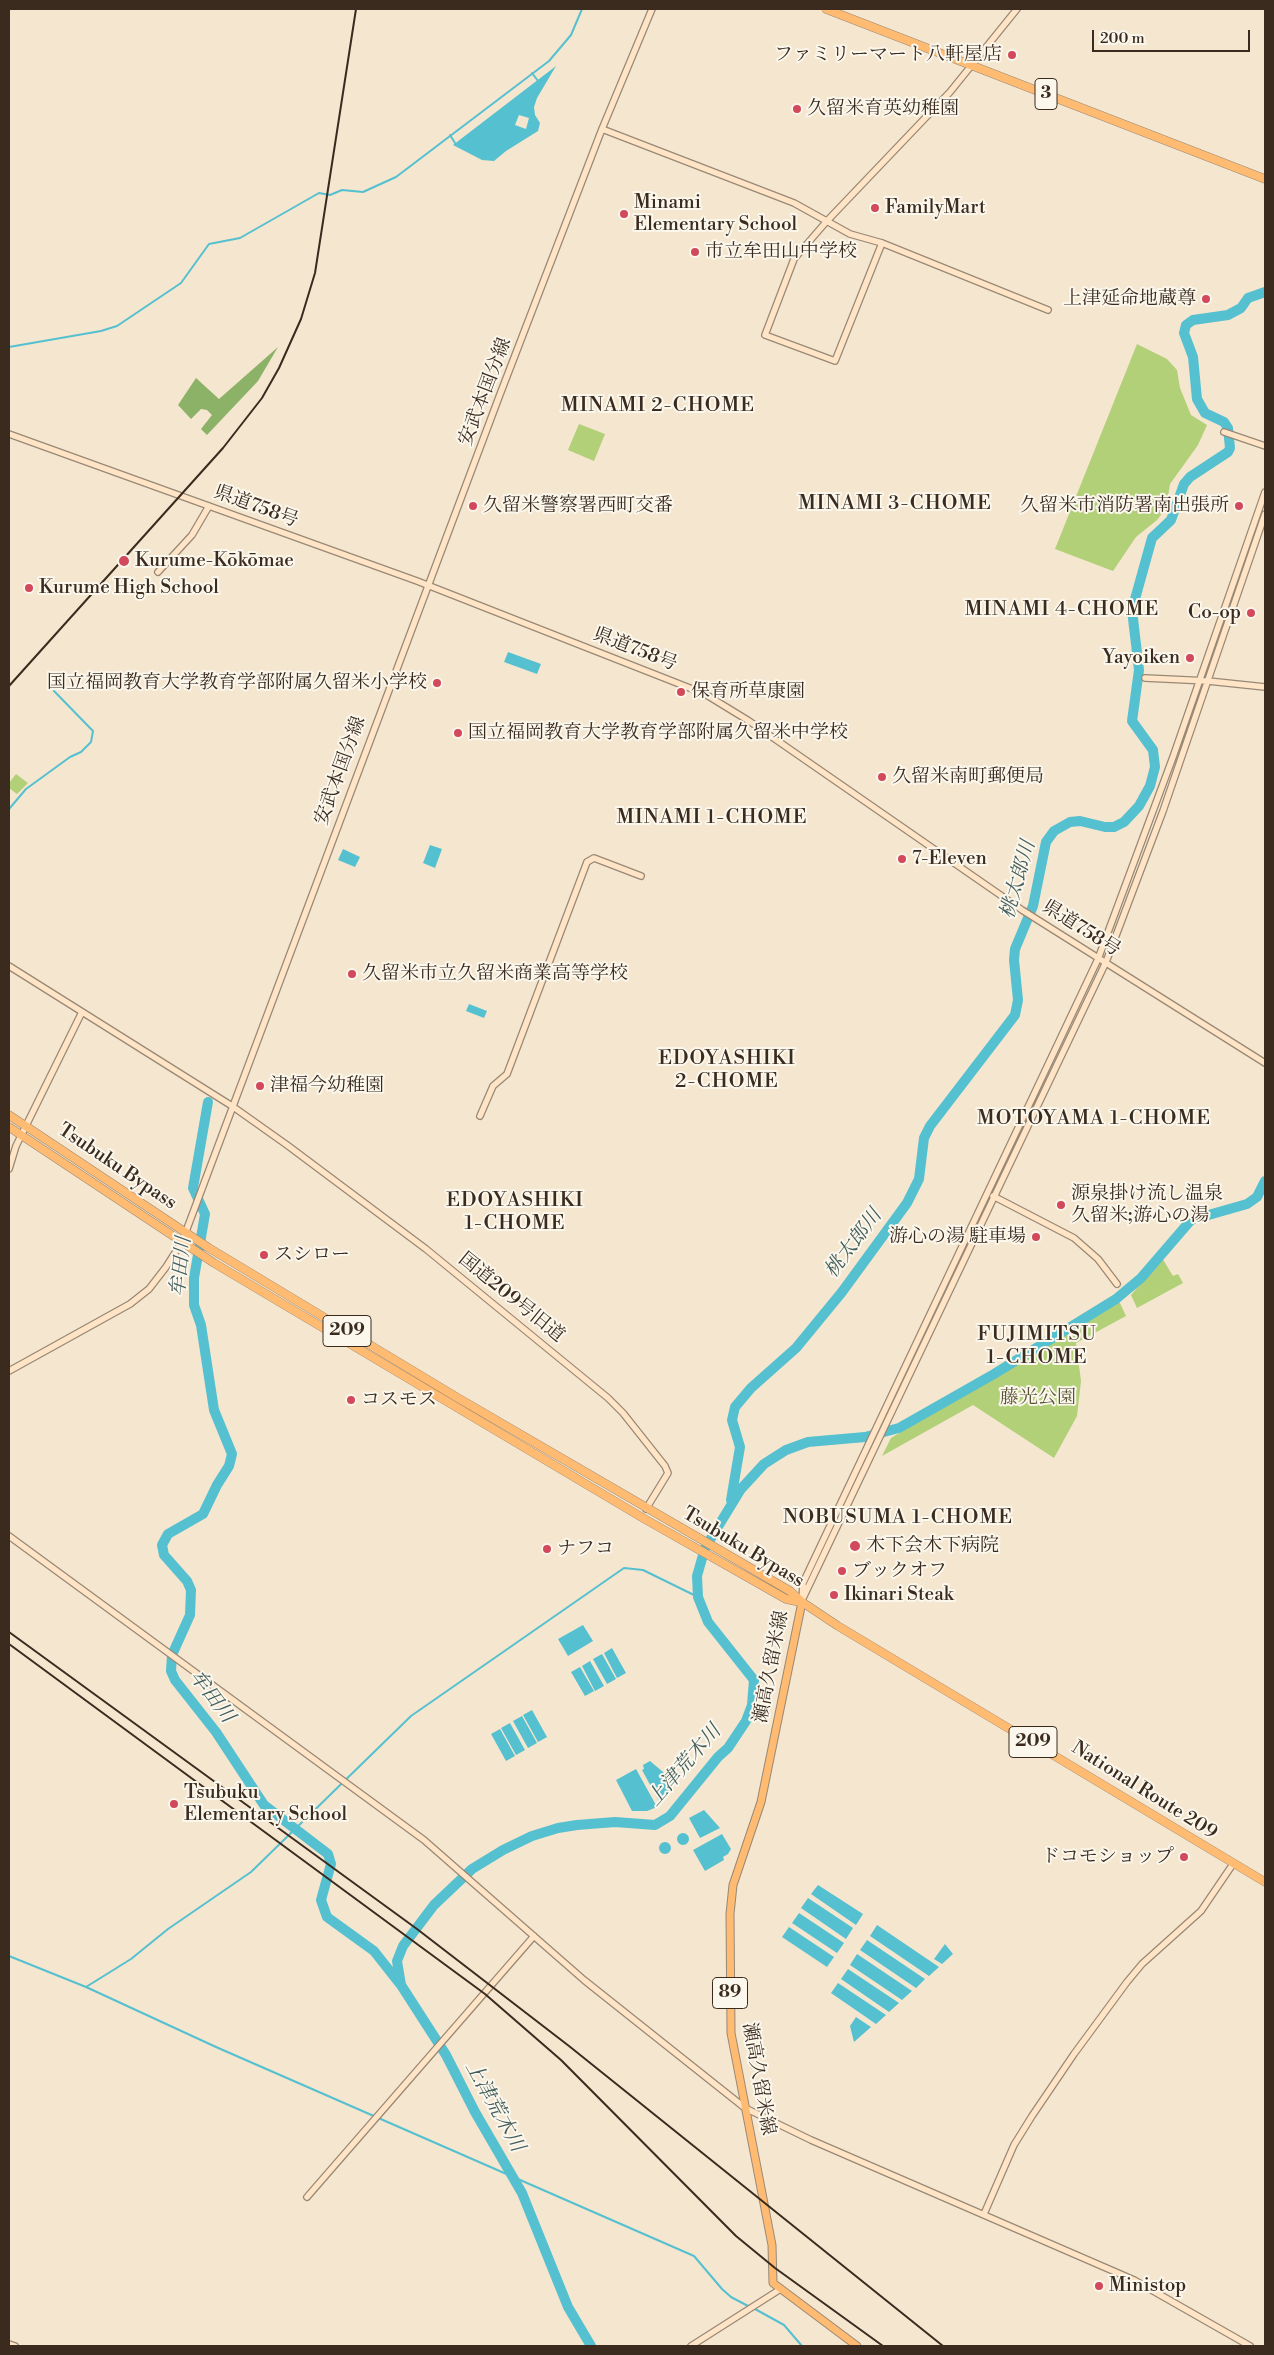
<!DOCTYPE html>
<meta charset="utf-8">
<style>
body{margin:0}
#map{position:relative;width:1274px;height:2355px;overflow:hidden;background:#f5e6cf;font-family:"Libre Bodoni",serif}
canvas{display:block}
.frame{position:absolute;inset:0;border:10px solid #3b2a1e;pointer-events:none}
.scale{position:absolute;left:1092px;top:30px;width:158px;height:22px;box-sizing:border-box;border:2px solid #3b2a1e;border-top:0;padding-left:6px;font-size:15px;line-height:18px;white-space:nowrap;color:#3b2a1e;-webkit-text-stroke:4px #fbf7ec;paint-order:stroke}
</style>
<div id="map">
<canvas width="1274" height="2355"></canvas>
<div class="frame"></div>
<div class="scale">200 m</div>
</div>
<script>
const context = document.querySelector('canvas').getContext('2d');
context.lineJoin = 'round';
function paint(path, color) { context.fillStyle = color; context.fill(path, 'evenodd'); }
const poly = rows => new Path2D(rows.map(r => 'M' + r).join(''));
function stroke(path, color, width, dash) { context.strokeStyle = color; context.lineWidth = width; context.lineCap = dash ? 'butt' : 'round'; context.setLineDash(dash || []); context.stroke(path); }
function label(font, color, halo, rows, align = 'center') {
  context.font = font + ' "Libre Bodoni","Noto Serif JP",serif'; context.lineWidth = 4; context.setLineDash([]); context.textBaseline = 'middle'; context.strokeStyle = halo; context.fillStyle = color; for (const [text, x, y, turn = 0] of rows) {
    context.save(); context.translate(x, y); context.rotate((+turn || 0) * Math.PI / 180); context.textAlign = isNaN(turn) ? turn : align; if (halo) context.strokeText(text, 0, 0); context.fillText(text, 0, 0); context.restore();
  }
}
const green = poly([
 [1137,344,1167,359,1177,370,1180,388,1191,415,1207,425,1198,445,1170,484,1166,508,1157,520,1136,537,1113,571,1055,549],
 [579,424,605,434,594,461,568,450],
 [16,774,28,783,17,794,9,788,9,783],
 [1162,1258,1173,1276,1178,1274,1183,1283,1137,1308,1131,1295],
 [1119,1301,1126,1316,1076,1343,1081,1381,1077,1416,1054,1458,973,1405,882,1456,891,1438]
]);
const forest = poly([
 [278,347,258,381,207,435,201,429,212,415,207,410,201,409,191,419,178,405,196,378,219,399]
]);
const water = poly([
 [556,66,537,98,534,107,535,115,540,123,538,131,506,151,494,161,482,160,453,145],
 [519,115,529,118,526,129,515,125],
 [508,652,541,664,537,674,504,662],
 [430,845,442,849,435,868,423,863],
 [343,849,360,857,355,867,338,860],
 [469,1004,487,1011,484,1018,466,1011],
 [583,1625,593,1641,568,1656,558,1639],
 [612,1648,626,1673,617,1678,604,1653],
 [602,1654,616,1679,607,1684,593,1659],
 [590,1661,604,1686,595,1691,582,1666],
 [580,1667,594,1691,585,1696,571,1672],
 [532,1710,547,1737,538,1742,523,1715],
 [522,1716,537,1743,528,1748,513,1721],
 [510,1723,525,1750,516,1755,501,1728],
 [500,1729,515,1756,506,1761,491,1734],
 [650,1761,669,1777,669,1791,660,1803,642,1770,644,1769,643,1765],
 [636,1769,657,1807,647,1811,632,1811,616,1780],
 [704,1810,720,1828,700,1838,689,1818],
 '677 1839a6 6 0 1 1 12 0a6 6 0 1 1-12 0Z',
 [722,1834,731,1849,728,1854,723,1857,724,1860,705,1871,693,1850],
 '659 1848a6 6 0 1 1 12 0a6 6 0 1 1-12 0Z',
 [818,1885,863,1914,856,1925,811,1894],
 [808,1898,853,1928,846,1939,801,1908],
 [799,1913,844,1943,837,1953,792,1923],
 [877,1925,939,1967,929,1976,870,1936],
 [789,1927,834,1957,827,1967,782,1937],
 [867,1940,925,1979,916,1988,860,1950],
 [945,1944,953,1954,942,1964,934,1959],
 [857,1954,912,1991,902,2000,850,1965],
 [848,1969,899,2003,889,2012,841,1979],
 [838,1983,886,2015,876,2024,831,1993],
 [856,2017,871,2027,854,2042,850,2026]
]);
const stream = poly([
 [532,73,538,81],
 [450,135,455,143],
 [9,347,101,331,117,326,181,283,209,244,240,238,319,193,330,195,342,190,363,192,396,177,549,61,571,35,582,9],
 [9,809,26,789,70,757,81,752,91,742,93,731,54,691],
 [9,1956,86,1987,216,2047,694,2256,722,2289,731,2297,750,2307],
 [86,1987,131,1959,168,1929,251,1872,411,1716,624,1568,643,1570,698,1597],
 [755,2309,784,2325,802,2346]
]);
const river = poly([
 [208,1102,193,1188,205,1214,194,1278,194,1305,201,1325,214,1410,232,1454,229,1466,217,1485,203,1514,168,1534,162,1545,164,1555,187,1581,191,1590,190,1615,172,1655,171,1671,175,1680,216,1732,264,1805,328,1854,331,1864,321,1900,327,1917,374,1951,400,1984],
 [731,1500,740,1447,732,1420,735,1407,751,1388,796,1348,842,1292,907,1203,919,1179,924,1138,930,1126,1015,1015,1018,1000,1014,960,1015,949,1033,906,1046,842,1054,831,1070,822,1080,821,1105,827,1114,827,1124,822,1139,806,1150,786,1155,767,1153,750,1132,721,1139,670,1132,610,1152,538,1171,520,1184,484,1190,477,1228,452,1230,448,1228,428,1224,422,1205,413,1197,399,1193,357,1184,333,1186,325,1193,320,1228,315,1241,308,1248,298,1265,292],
 [591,2346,568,2307,522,2193,475,2112,446,2055,401,1985,397,1961,403,1946,434,1905,472,1869,503,1850,532,1836,558,1828,577,1825,615,1822,655,1825,670,1816,718,1757,728,1748,746,1721,752,1705,754,1680,708,1622,698,1597,697,1576,705,1548,741,1489,764,1464,786,1450,808,1442,865,1437,899,1428,994,1374,1116,1299,1141,1278,1191,1220,1247,1204,1257,1197,1265,1181]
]);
const secondary = poly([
 [602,129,794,203,850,234,882,243,1048,310],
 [882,243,835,361,765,335,794,259,826,222,950,92,1017,9],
 [1224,432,1265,446],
 [9,434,417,581,705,694,749,721,1022,910,1265,1063],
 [158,572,192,535,209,506],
 [1145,678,1208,681,1265,687],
 [9,966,232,1106,287,1145,426,1249,608,1398,623,1413,665,1466,668,1473,646,1509],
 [480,1116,493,1086,507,1074,587,862,594,858,641,876],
 [9,1169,16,1146,82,1012],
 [993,1196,1074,1238,1098,1259,1117,1284],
 [9,1371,130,1304,149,1289,166,1267,182,1242,499,397,602,129,652,9],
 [9,1536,424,1840,584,1980,745,2108,811,2140,1134,2280,1250,2346],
 [803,1598,1106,962,1163,811,1265,514],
 [802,1602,803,1583,1098,959,1173,757,1265,492],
 [307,2197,534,1936],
 [984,2214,1014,2145,1032,2116,1074,2054,1127,1982,1142,1964,1201,1911,1233,1864],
 [9,2344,15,2346],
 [691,2346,779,2290]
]);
const primary = poly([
 [802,1602,761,1802,733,1885,730,1914,731,2033,772,2245,773,2283,857,2346]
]);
const highway = poly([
 [826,9,1265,179],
 [9,1115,209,1248,458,1398,790,1591,802,1602,838,1626,1265,1882],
 [9,1127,214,1263,643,1518,786,1599,800,1602]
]);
const rail = poly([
 [9,686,223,448,262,398,279,368,301,319,315,273,356,9],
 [9,1632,417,1929,569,2046,943,2346],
 [9,1644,485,1994,561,2060,736,2236,775,2268,883,2346]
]);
const markers = [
 [1012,55,5,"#d1495b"],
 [797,109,5,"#d1495b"],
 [875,208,5,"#d1495b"],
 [624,214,5,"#d1495b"],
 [695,252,5,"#d1495b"],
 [1206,299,5,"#d1495b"],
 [473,506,5,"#d1495b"],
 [1239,506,5,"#d1495b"],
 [124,561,6,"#d1495b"],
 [29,588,5,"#d1495b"],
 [1251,613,5,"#d1495b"],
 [1190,658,5,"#d1495b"],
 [437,683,5,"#d1495b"],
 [681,692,5,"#d1495b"],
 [458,733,5,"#d1495b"],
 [882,777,5,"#d1495b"],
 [902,859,5,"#d1495b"],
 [352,974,5,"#d1495b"],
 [260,1086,5,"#d1495b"],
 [1061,1205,5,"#d1495b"],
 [1036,1237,5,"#d1495b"],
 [264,1255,5,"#d1495b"],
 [351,1400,5,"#d1495b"],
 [855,1546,6,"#d1495b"],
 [547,1549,5,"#d1495b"],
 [842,1571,5,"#d1495b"],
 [834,1595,5,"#d1495b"],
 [174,1804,5,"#d1495b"],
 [1184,1857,5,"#d1495b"],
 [1099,2286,5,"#d1495b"]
];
const shields = [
 [1046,94,22],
 [347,1331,48],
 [1033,1742,48],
 [730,1993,35]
];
const shieldNames = [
 ["3",1046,94],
 ["209",347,1331],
 ["209",1033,1742],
 ["89",730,1993]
];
const poiNames = [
 ["ファミリーマート八軒屋店",1002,55,"right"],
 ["久留米育英幼稚園",807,109],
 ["Minami",634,203],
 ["Elementary School",634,225],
 ["FamilyMart",885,208],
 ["市立牟田山中学校",705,252],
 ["上津延命地蔵尊",1196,299,"right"],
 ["久留米警察署西町交番",483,506],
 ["久留米市消防署南出張所",1229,506,"right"],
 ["Kurume-Kōkōmae",135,561],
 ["Kurume High School",39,588],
 ["Co-op",1241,613,"right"],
 ["Yayoiken",1180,658,"right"],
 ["国立福岡教育大学教育学部附属久留米小学校",427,683,"right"],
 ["保育所草康園",691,692],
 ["国立福岡教育大学教育学部附属久留米中学校",468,733],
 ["久留米南町郵便局",892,777],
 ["7-Eleven",912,859],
 ["久留米市立久留米商業高等学校",362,974],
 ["津福今幼稚園",270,1086],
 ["源泉掛け流し温泉",1071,1194],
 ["久留米;游心の湯",1071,1216],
 ["游心の湯 駐車場",1026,1237,"right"],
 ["スシロー",274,1255],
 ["コスモス",361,1400],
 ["木下会木下病院",866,1546],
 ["ナフコ",557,1549],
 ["ブックオフ",852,1571],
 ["Ikinari Steak",844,1595],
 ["Tsubuku",184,1793],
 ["Elementary School",184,1815],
 ["ドコモショップ",1174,1857,"right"],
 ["Ministop",1109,2286]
];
const streetNames = [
 ["安武本国分線",486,392,-69],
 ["県道758号",256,507,20],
 ["県道758号",635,650,21],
 ["安武本国分線",341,771,-70],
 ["県道758号",1081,929,32],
 ["Tsubuku Bypass",117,1167,34],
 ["国道209号旧道",511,1298,39],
 ["Tsubuku Bypass",743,1548,31],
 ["瀬高久留米線",772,1667,-79],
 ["National Route 209",1144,1791,32],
 ["瀬高久留米線",758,2079,80]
];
const parkNames = [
 ["藤光公園",1038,1398]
];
const neighbourhoodNames = [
 ["MINAMI 2-CHOME",658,406],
 ["MINAMI 3-CHOME",895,504],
 ["MINAMI 4-CHOME",1062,610],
 ["MINAMI 1-CHOME",712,818],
 ["EDOYASHIKI",727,1059],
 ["2-CHOME",727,1082],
 ["MOTOYAMA 1-CHOME",1094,1119],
 ["EDOYASHIKI",515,1201],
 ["1-CHOME",515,1224],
 ["FUJIMITSU",1037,1335],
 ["1-CHOME",1037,1358],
 ["NOBUSUMA 1-CHOME",898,1518]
];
const waterNames = [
 ["桃太郎川",1019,880,-74],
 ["桃太郎川",854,1244,-53],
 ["牟田川",182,1267,-84],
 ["牟田川",211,1697,53],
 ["上津荒木川",685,1766,-49],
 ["上津荒木川",494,2107,61]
];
paint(green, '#b1d078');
paint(forest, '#8cb268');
paint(water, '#55c0d0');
stroke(stream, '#55c0d0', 2);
stroke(river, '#55c0d0', 10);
stroke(secondary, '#988876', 8);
stroke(primary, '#988876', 9);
stroke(highway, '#988876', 9);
stroke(secondary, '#ffe4c6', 5.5);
stroke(primary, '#ffbb71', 7);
stroke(highway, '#ffbb71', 8);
stroke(rail, '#3b2a1e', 2);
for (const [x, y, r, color] of markers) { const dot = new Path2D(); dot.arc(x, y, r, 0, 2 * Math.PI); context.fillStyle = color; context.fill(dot); stroke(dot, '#fbf7ec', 2); }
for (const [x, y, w] of shields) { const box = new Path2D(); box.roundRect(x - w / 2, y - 15.5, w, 31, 4); context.fillStyle = '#fbf7ec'; context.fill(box); stroke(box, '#3b2a1e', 1); }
label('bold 18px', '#3b2a1e', null, shieldNames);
label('19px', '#3b2a1e', '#fbf7ec', poiNames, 'left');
label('19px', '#3b2a1e', '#fbf7ec', streetNames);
label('19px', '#585434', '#fbf7ec', parkNames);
context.letterSpacing = '1px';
label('20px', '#3b2a1e', '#fbf7ec', neighbourhoodNames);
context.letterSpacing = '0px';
label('italic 20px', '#445e5c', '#fbf7ec', waterNames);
</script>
